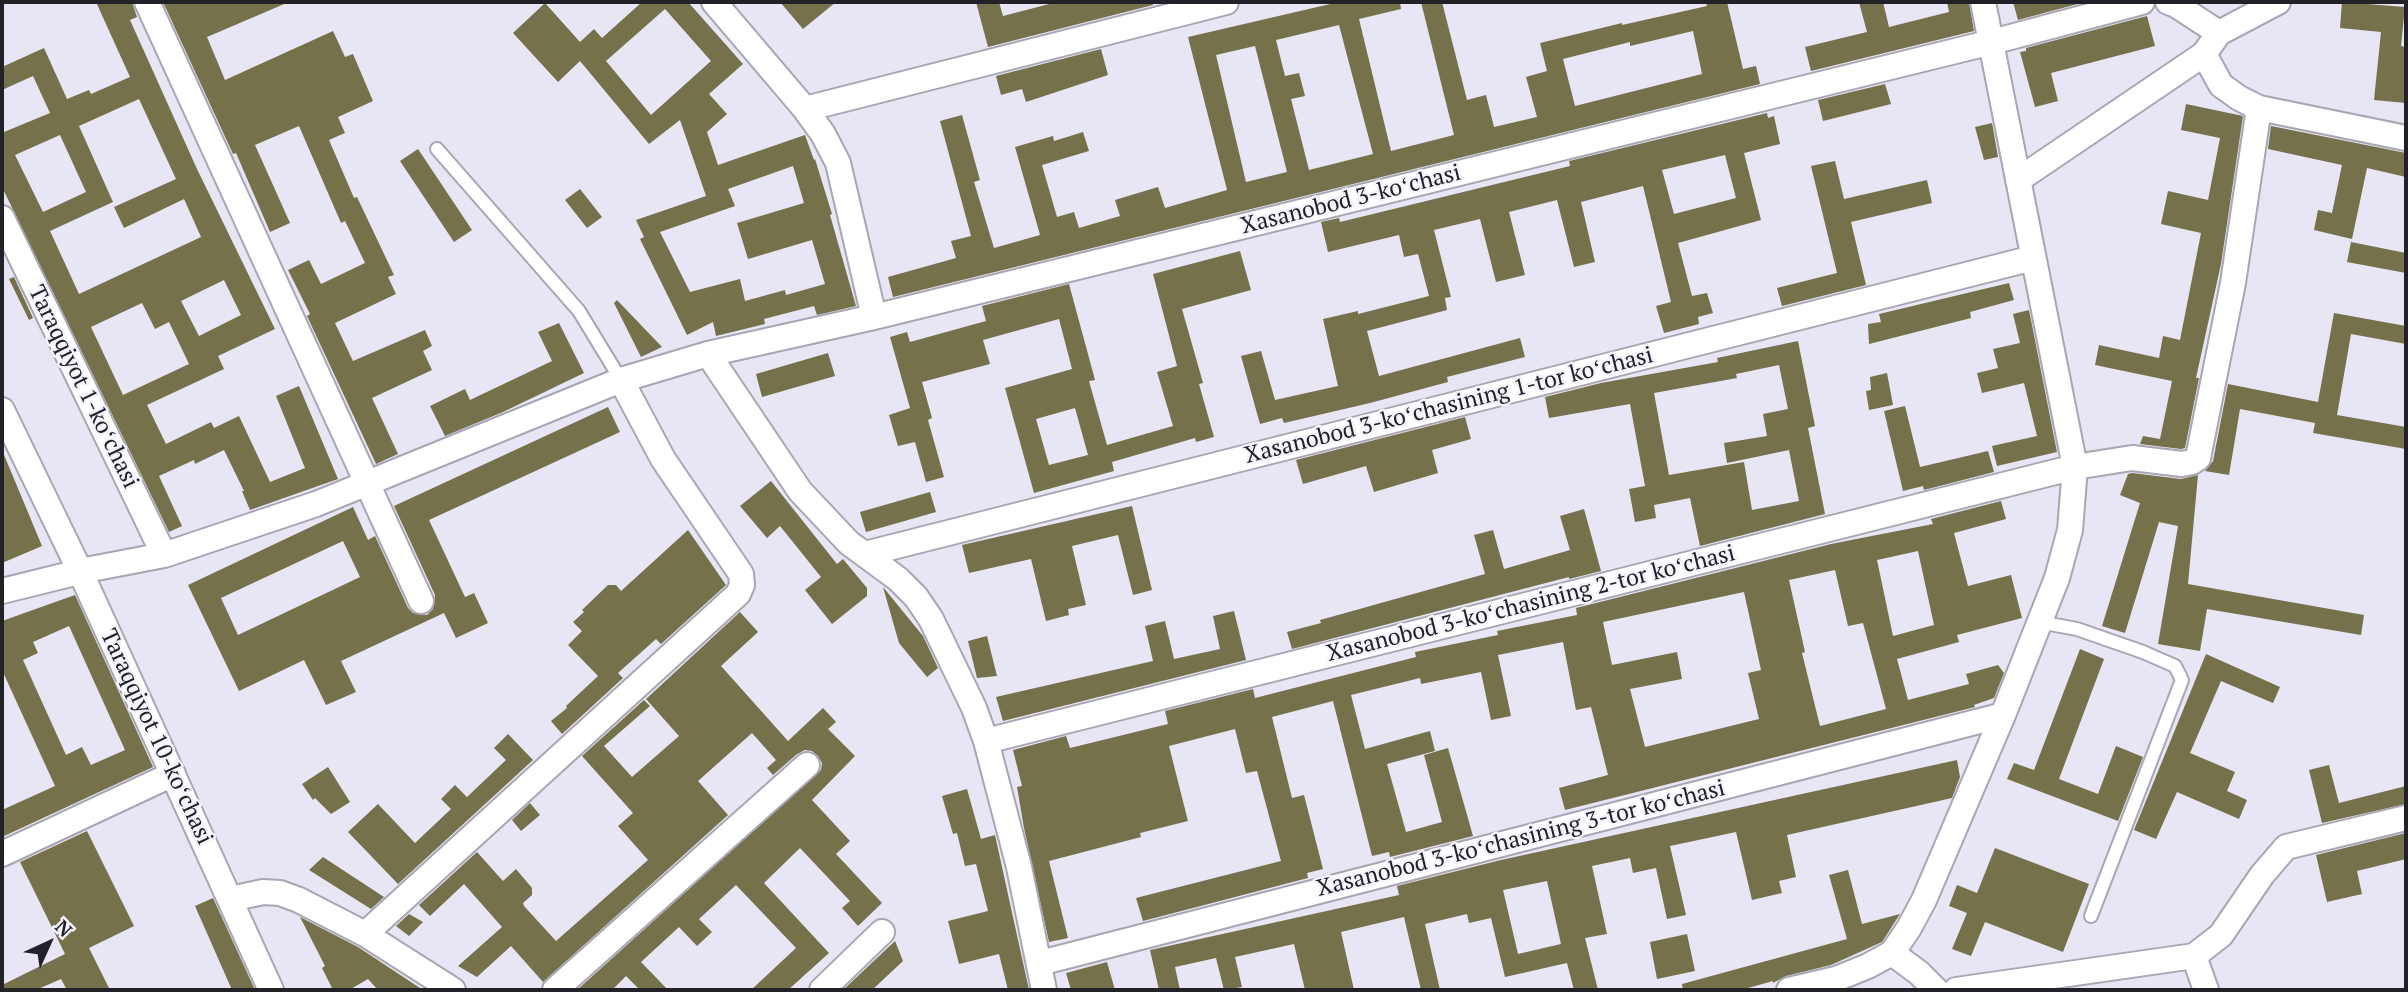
<!DOCTYPE html>
<meta charset="utf-8">
<style>
body{margin:0}
#map{position:relative;width:2408px;height:992px;overflow:hidden;background:#e8e5f5;font-family:"PT Serif",serif}
canvas{display:block}
.frame{position:absolute;inset:0;border:4px solid #222127;pointer-events:none}
.north{position:absolute;left:14px;top:908px;width:70px;height:70px;-webkit-text-stroke:5px #f5f3fd;paint-order:stroke;rotate:45deg;font-size:19px;font-weight:700;line-height:28px;text-align:center;color:#222127}
.north::after{content:'';display:block;margin:auto;width:24px;height:32px;background:#222127;clip-path:polygon(50% 0,100% 100%,50% 72%,0 100%)}
</style>
<div id="map">
<canvas width="2408" height="992"></canvas>
<div class="frame"></div>
<div class="north">N</div>
</div>
<script>
const context = document.querySelector('canvas').getContext('2d');
context.lineJoin = 'round';
function paint(path, color) { context.fillStyle = color; context.fill(path, 'evenodd'); }
const poly = rows => new Path2D(rows.map(r => 'M' + r).join(''));
function stroke(path, color, width, dash) { context.strokeStyle = color; context.lineWidth = width; context.lineCap = dash ? 'butt' : 'round'; context.setLineDash(dash || []); context.stroke(path); }
function label(font, color, halo, rows, align = 'center') {
  context.font = font + ' "PT Serif",serif'; context.lineWidth = 5; context.setLineDash([]); context.textBaseline = 'middle'; context.strokeStyle = halo; context.fillStyle = color; for (const [text, x, y, turn = 0] of rows) {
    context.save(); context.translate(x, y); context.rotate((+turn || 0) * Math.PI / 180); context.textAlign = isNaN(turn) ? turn : align; if (halo) context.strokeText(text, 0, 0); context.fillText(text, 0, 0); context.restore();
  }
}
const building = poly([
 [96,2,132,2,137,17,130,20,197,169,275,329,218,356,224,369,147,405,166,444,211,422,214,428,239,416,270,482,305,468,276,396,299,386,338,479,250,510,242,491,244,491,224,450,195,464,194,460,159,476,182,526,169,532,2,187,2,127,4,132,50,113,33,76,2,90,2,67,44,48,67,99,89,90,91,94,130,77],
 [139,99,176,179,114,207,124,228,184,199,201,237,79,294,50,231,113,202,79,126],
 [60,135,86,192,43,212,15,155],
 [224,280,241,315,199,336,181,301],
 [142,303,155,329,169,322,189,364,123,395,91,327],
 [163,2,289,2,207,37,225,80,333,31,345,57,353,54,373,101,338,117,345,133,329,140,354,198,357,197,394,275,388,277,396,294,335,323,353,361,425,330,432,346,423,351,432,370,372,398,398,454,376,464,307,316,310,314,288,270,309,260,321,284,365,263,345,221,341,223,299,126,255,145,290,223,270,232,236,153,233,154],
 [642,2,688,2,743,64,709,94,727,114,707,132,718,165,805,135,814,160,815,159,832,214,830,215,856,306,817,315,814,306,764,319,765,324,716,336,713,322,687,335,640,239,644,237,636,220,706,196,680,120,649,144,580,61,558,82,513,33,545,3,580,42,594,29,602,38],
 [665,9,711,61,651,115,606,61],
 [793,166,804,203,737,223,748,259,812,240,825,284,786,295,785,290,745,301,740,279,690,292,660,232,735,206,728,189],
 [780,2,836,2,803,29],
 [976,2,999,2,1003,16,1057,2,1152,2,1153,5,988,47],
 [1339,2,1400,2,1401,9,1359,19,1391,151,1454,135,1421,2,1442,2,1467,100,1486,95,1494,127,1537,117,1526,77,1547,71,1540,43,1622,23,1622,25,1707,6,1706,2,1727,2,1743,69,1756,66,1760,84,893,297,888,277,956,258,951,241,971,236,940,121,962,115,980,180,974,182,994,248,1040,235,1015,147,1053,136,1054,141,1083,132,1089,151,1042,165,1057,217,1074,212,1079,228,1120,216,1115,200,1158,187,1165,208,1227,190,1188,37],
 [1339,25,1373,154,1309,170,1291,99,1305,96,1299,73,1285,76,1276,40],
 [1693,31,1702,74,1575,106,1563,59,1630,42,1630,46],
 [1255,46,1287,172,1246,182,1216,55],
 [1859,2,1883,2,1889,27,1949,12,1947,2,1969,2,1974,31,1811,71,1805,47,1867,32],
 [2013,2,2085,2,2018,20],
 [2342,2,2405,7,2401,46,2406,47,2406,103,2374,100,2381,32,2340,28],
 [2147,16,2155,46,2051,73,2058,101,2035,107,2020,52,2026,51,2026,48],
 [1101,49,1108,75,1026,102,1022,89,1001,95,996,76],
 [1885,84,1891,104,1823,121,1818,100],
 [2186,104,2243,116,2221,264,2196,378,2199,378,2185,448,2181,449,2140,444,2143,436,2160,439,2172,381,2095,365,2099,345,2159,358,2163,336,2180,340,2201,233,2161,224,2168,191,2208,200,2220,138,2181,130],
 [1767,113,1768,118,1774,116,1780,144,1744,153,1761,220,1678,243,1692,296,1707,293,1713,313,1698,317,1699,324,1664,333,1656,306,1671,302,1643,186,1581,202,1595,262,1574,267,1557,200,1509,212,1525,275,1496,282,1480,219,1434,230,1451,297,1445,298,1447,310,1367,331,1379,376,1520,338,1525,357,1447,377,1448,382,1370,403,1284,423,1282,418,1260,424,1241,356,1261,351,1275,400,1338,386,1323,319,1358,311,1358,314,1429,296,1418,254,1404,257,1399,235,1328,252,1321,222,1339,218,1340,222,1570,166,1569,161],
 [1725,155,1736,198,1674,214,1662,170],
 [1992,123,1998,157,1984,160,1975,127],
 [2271,126,2406,153,2406,177,2367,168,2352,239,2314,230,2318,210,2332,213,2342,165,2268,149],
 [418,149,472,230,454,242,400,161],
 [1835,161,1844,199,1927,180,1932,203,1851,222,1866,285,1782,306,1777,288,1837,273,1811,166],
 [580,189,602,217,587,228,565,200],
 [2351,242,2406,253,2406,273,2347,262],
 [1240,251,1251,290,1182,309,1203,383,1199,384,1214,437,1196,442,1195,438,1112,462,1114,471,1034,493,1005,388,1072,369,1059,319,983,340,990,364,922,382,932,418,928,420,944,477,926,482,915,442,898,446,889,415,910,408,890,337,907,332,910,342,986,321,982,306,1069,284,1095,380,1089,381,1107,445,1173,426,1157,372,1177,366,1153,274],
 [1075,408,1088,455,1049,465,1036,419],
 [14,277,33,318,29,320,9,279],
 [2009,283,2014,300,1970,312,1971,318,1869,344,1868,324,1881,322,1879,314],
 [617,300,662,347,641,357,614,303],
 [2029,310,2057,452,1997,466,1992,446,2037,436,2024,383,1982,393,1977,373,1998,368,1993,349,2020,343,2013,314],
 [2334,313,2406,326,2406,344,2351,334,2337,415,2406,427,2406,449,2313,433,2315,423,2240,409,2229,475,2205,471,2213,461,2228,384,2318,402],
 [559,323,584,373,503,412,445,436,430,406,465,389,470,400,552,361,538,332],
 [1798,341,1815,426,1808,428,1825,514,1700,546,1690,498,1654,505,1656,518,1635,522,1629,489,1645,486,1630,404,1549,418,1545,397,1601,383,1718,362,1717,358],
 [1779,365,1788,409,1763,414,1767,436,1724,443,1727,463,1789,450,1799,501,1752,510,1744,462,1669,475,1654,393,1737,378,1736,374],
 [828,353,835,376,762,397,756,374],
 [1887,373,1893,405,1869,410,1866,391,1871,390,1870,377],
 [1905,406,1920,467,1988,451,1994,472,1924,490,1923,486,1903,491,1884,411],
 [608,407,620,432,429,520,465,597,474,593,488,623,456,638,444,613,341,661,356,692,326,705,304,660,239,691,188,585,353,507,368,540,375,536,408,608,413,613,427,615,433,609,435,595,394,506],
 [343,541,360,577,238,635,221,598],
 [1465,417,1471,439,1432,450,1438,473,1374,492,1366,466,1303,484,1296,460],
 [2,450,42,546,2,563],
 [2132,473,2181,479,2198,475,2188,584,2364,615,2361,635,2207,609,2200,651,2158,644,2178,526,2159,522,2125,633,2102,626,2140,503,2120,495,2128,474],
 [771,481,837,564,843,559,867,588,867,596,832,624,805,590,821,577,780,526,767,538,740,506],
 [930,492,936,512,866,532,860,512],
 [2001,501,2006,519,1954,533,1968,586,2011,575,2022,618,1957,635,1959,642,1897,659,1908,700,1969,684,1966,674,1998,665,2004,673,1994,698,1974,705,1975,707,1565,810,1559,788,1608,775,1591,707,1576,710,1563,642,1498,655,1511,716,1491,720,1481,672,1421,684,1420,678,1351,695,1365,749,1430,731,1435,751,1387,764,1406,832,1442,822,1424,755,1448,748,1473,836,1390,857,1389,852,1372,856,1333,701,1272,717,1292,798,1304,795,1323,869,1307,873,1308,878,1143,921,1136,898,1281,861,1257,771,1246,773,1235,729,1169,746,1188,821,1140,833,1141,837,1049,861,1068,938,1049,942,1024,828,1017,787,1022,786,1013,750,1066,736,1070,748,1168,724,1165,711,1253,689,1255,698,1416,657,1415,652,1498,635,1497,631,1577,615,1576,608,1831,544,1933,524,1931,519],
 [1918,551,1934,625,1893,636,1877,560],
 [1835,570,1848,626,1863,623,1886,709,1820,726,1802,653,1805,652,1789,580],
 [1744,592,1761,670,1748,673,1759,719,1645,747,1630,689,1682,679,1677,652,1612,665,1603,622],
 [1132,506,1152,590,1133,595,1118,535,1072,546,1086,605,1068,609,1069,615,1046,621,1031,559,969,573,962,545],
 [1584,509,1601,571,1569,579,1569,577,1292,649,1287,632,1321,623,1320,620,1485,574,1474,535,1493,530,1504,569,1570,550,1560,516],
 [688,530,726,585,661,644,656,639,618,673,623,678,562,734,551,721,567,708,566,706,598,676,568,645,582,631,573,622,584,612,582,610,608,585,616,585,621,591],
 [883,587,923,636,938,668,927,677,899,643],
 [75,595,153,767,2,837,2,810,55,786,2,670,2,621],
 [69,626,125,750,91,765,82,747,66,755,23,660,38,653,33,642],
 [1234,611,1246,660,1003,721,996,697,1153,661,1145,626,1165,621,1174,659,1220,649,1213,616],
 [740,612,758,632,721,666,788,741,823,708,836,722,828,729,855,756,812,800,850,841,836,854,882,903,858,926,842,908,850,901,800,848,764,883,829,953,788,990,751,990,796,948,736,885,699,919,712,932,697,946,679,927,641,962,668,990,640,990,626,976,612,990,577,990,821,770,822,763,818,756,812,751,805,750,797,754,773,775,767,768,776,760,752,733,698,781,728,815,543,982,511,946,477,977,458,966,502,927,464,884,430,916,419,905,477,852,503,881,516,869,532,888,532,895,523,903,524,906,556,941,648,860,618,826,633,813,582,756,644,700,650,706,604,746,632,777,679,736,646,699],
 [987,636,997,676,977,678,968,641],
 [2080,649,2104,659,2059,779,2098,794,2116,746,2143,757,2118,821,2007,779,2014,763,2034,770],
 [2206,654,2280,687,2273,703,2221,681,2190,753,2235,772,2227,791,2247,800,2239,819,2177,792,2156,839,2134,830],
 [508,734,533,760,398,884,348,832,378,804,415,843,451,809,441,799,455,785,467,797,506,760,494,748],
 [1957,760,1960,777,1952,798,1787,835,1796,877,1779,881,1782,893,1752,900,1736,832,1670,846,1686,915,1667,919,1656,868,1633,873,1630,858,1592,866,1607,934,1585,938,1598,990,1574,990,1567,963,1505,977,1491,918,1469,923,1467,914,1425,924,1440,990,1421,990,1404,917,1341,932,1354,990,1305,990,1294,944,1235,957,1242,987,1224,990,1216,958,1175,967,1180,990,1159,990,1150,950,1399,895,1397,886,1501,860],
 [1547,881,1561,944,1518,954,1503,890],
 [2329,765,2339,803,2406,786,2406,804,2322,823,2309,770],
 [328,767,350,802,331,814,315,798,313,800,302,784],
 [967,789,981,839,995,835,1029,990,1008,990,999,954,959,964,948,921,988,911,976,864,965,866,957,833,953,834,942,796],
 [530,803,540,815,521,831,512,820],
 [87,831,134,926,89,948,110,990,67,990,61,979,36,990,2,990,2,985,65,954,20,862],
 [2406,833,2406,859,2357,871,2362,894,2327,902,2316,855],
 [1995,848,2089,884,2063,952,1985,922,1971,956,1952,949,1967,913,1949,906,1957,885,1977,893],
 [323,857,384,897,371,909,309,870],
 [1848,870,1862,924,1900,914,1882,942,1831,965,1786,976,1773,983,1773,981,1741,990,1683,990,1682,984,1847,939,1829,875],
 [213,898,255,990,232,990,195,906],
 [409,914,423,922,409,936,396,926],
 [300,917,358,947,423,990,378,990,368,979,349,990,333,990,322,968,325,966],
 [1687,934,1695,971,1657,979,1650,942],
 [895,941,903,961,872,990,843,990],
 [1107,962,1115,990,1071,990,1066,973]
]);
const lane = poly([
 [437,149,579,311,621,380],
 [2039,622,2077,629,2143,652,2175,666,2182,680,2091,916]
]);
const street = poly([
 [147,2,421,601],
 [714,2,805,109,823,134,838,163,874,317],
 [2168,2,2176,5,2219,33,2278,2],
 [2219,33,2204,54,2221,85,2239,98,2259,108,2406,138],
 [805,109,1226,2],
 [2018,180,2204,54],
 [2,218,164,555],
 [708,354,800,491,849,543,898,579,916,597,931,619,974,708,986,741,1019,867,1044,990],
 [2,410,80,571,271,990],
 [865,554,2033,258],
 [2,591,91,569,164,555,316,504,621,380,708,354,874,317,1992,42,2142,2],
 [986,741,2075,467,2132,458,2182,464,2192,462,2198,458,2233,283,2259,108],
 [2,854,173,774],
 [231,902,240,897,263,892,280,893,299,900,365,934,453,990],
 [365,934,738,594,742,585,741,574,663,459,621,380],
 [1892,953,1919,973,1936,990],
 [2194,956,2206,990],
 [1040,963,2003,715],
 [555,990,807,765],
 [822,990,882,932],
 [1789,990,1836,979,1868,966,1892,953,1909,928,1924,900,2003,715,2057,578,2070,530,2075,467,1983,2],
 [1956,990,2194,956,2221,935,2262,875,2286,847,2406,818]
]);
const streetNames = [
 ["Xasanobod 3-koʻchasi",1351,200,-14],
 ["Taraqqiyot 1-koʻchasi",83,387,64],
 ["Xasanobod 3-koʻchasining 1-tor koʻchasi",1449,406,-14],
 ["Xasanobod 3-koʻchasining 2-tor koʻchasi",1531,604,-14],
 ["Taraqqiyot 10-koʻchasi",156,737,65],
 ["Xasanobod 3-koʻchasining 3-tor koʻchasi",1521,839,-14]
];
paint(building, '#74714b');
stroke(lane, '#a8a5b4', 16);
stroke(street, '#a8a5b4', 28);
stroke(lane, '#fff', 12);
stroke(street, '#fff', 24);
label('23px', '#222127', '#f5f3fd', streetNames);
</script>
